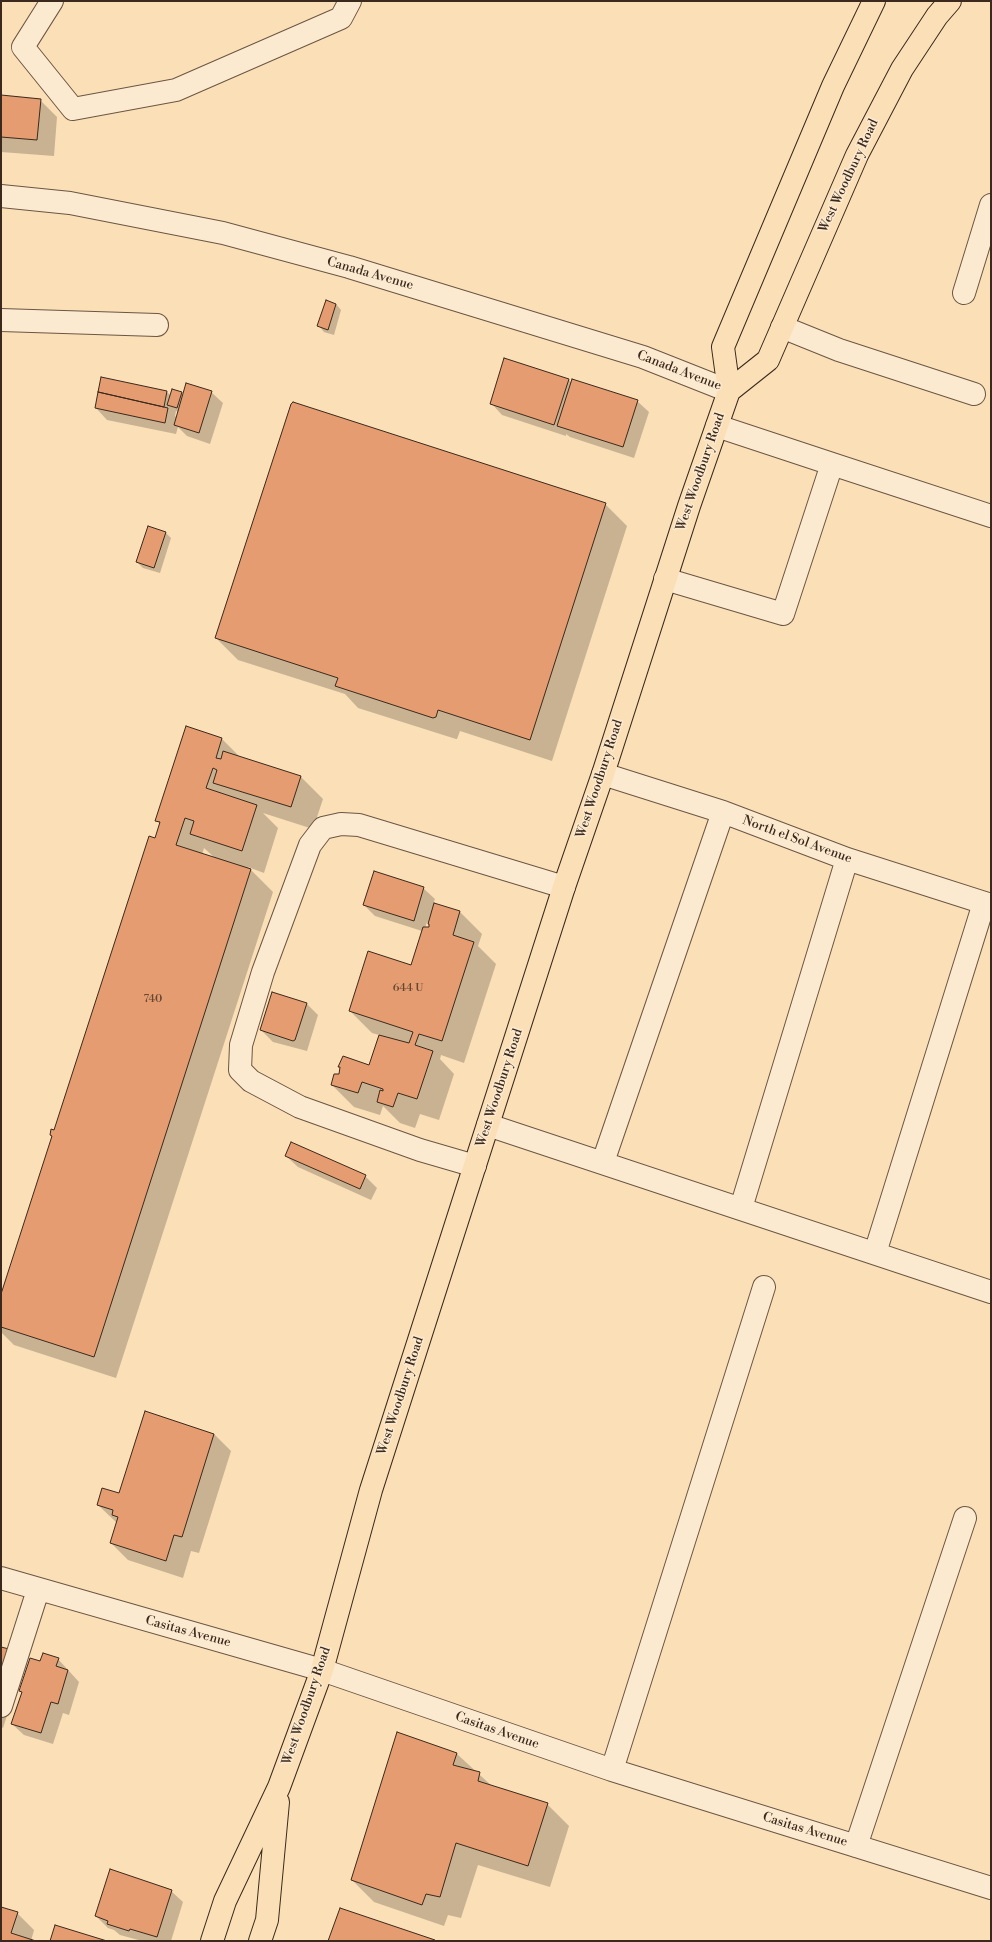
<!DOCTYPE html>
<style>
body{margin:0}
#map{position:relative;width:992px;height:1942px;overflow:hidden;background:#fbdfb7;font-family:"Libre Bodoni",serif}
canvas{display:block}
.frame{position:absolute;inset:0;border:2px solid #3a291c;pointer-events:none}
</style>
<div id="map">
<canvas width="992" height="1942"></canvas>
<div class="frame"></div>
</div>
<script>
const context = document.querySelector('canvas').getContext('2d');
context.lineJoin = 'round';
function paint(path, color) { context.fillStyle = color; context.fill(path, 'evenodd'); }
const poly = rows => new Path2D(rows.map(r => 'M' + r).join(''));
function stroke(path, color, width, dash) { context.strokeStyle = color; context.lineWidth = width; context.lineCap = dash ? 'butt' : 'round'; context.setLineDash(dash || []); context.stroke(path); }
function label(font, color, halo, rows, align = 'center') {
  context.font = font + ' "Libre Bodoni",serif'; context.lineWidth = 3; context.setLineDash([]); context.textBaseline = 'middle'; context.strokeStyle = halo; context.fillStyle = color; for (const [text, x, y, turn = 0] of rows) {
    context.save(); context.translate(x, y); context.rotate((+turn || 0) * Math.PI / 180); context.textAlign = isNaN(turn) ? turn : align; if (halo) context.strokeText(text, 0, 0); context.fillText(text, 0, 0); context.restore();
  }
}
const shadow = poly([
 [1,96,40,100,57,117,54,156,1,152],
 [336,304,341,310,334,335,324,332,319,326],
 [102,378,167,392,171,396,181,393,184,396,211,392,223,403,210,444,187,436,178,427,176,434,107,420,96,408],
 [176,411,179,412,177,418,175,416],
 [569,380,572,383,637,401,649,412,634,458,570,437,566,434,566,436,502,415,491,403],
 [605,504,627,526,552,761,460,731,457,739,456,739,358,708,345,694,238,660,216,638],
 [166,533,171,538,160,573,143,568,137,562],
 [187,727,222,739,241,758,301,777,323,799,313,829,263,813,278,828,264,873,248,867,273,892,116,1378,14,1345,1,1332,1,1297,54,1131,155,839,160,824,156,820],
 [204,848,216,859,202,855],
 [423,888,435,899,433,904,460,912,482,934,478,946,496,964,464,1063,441,1055,440,1059,454,1074,439,1120,420,1114,415,1128,400,1123,383,1106,380,1115,354,1107,332,1085,339,1075,341,1068,339,1067,370,1066,379,1035,372,1033,350,1011,411,966,422,931,375,916,364,905],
 [427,922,430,925,429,928,425,928],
 [306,1003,318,1015,307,1051,273,1042,261,1030],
 [286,1156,365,1176,377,1188,371,1200,298,1167],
 [146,1413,214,1434,231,1451,199,1553,191,1551,183,1578,128,1560,111,1543,117,1523,98,1505,119,1495],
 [1,1648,24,1663,3,1728,1,1727],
 [58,1659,79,1682,69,1715,63,1713,53,1744,24,1735,12,1724,23,1693,20,1691,40,1663],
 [457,1754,493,1787,547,1804,569,1826,550,1887,478,1865,461,1918,448,1915,444,1926,374,1902,352,1880],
 [171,1891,183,1902,171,1941,142,1941,120,1935,114,1930,108,1928,96,1916],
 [1,1908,17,1913,34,1930,31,1941,32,1941,1,1941]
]);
const building = poly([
 [1,95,41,99,37,140,1,137,1,95],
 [326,300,336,304,328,330,317,326,326,300],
 [504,358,569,379,554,425,490,404,504,358],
 [101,377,167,391,164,407,98,392,101,377],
 [572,379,638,400,623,447,557,426,572,379],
 [186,383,212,391,199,433,174,425,186,383],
 [172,389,182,392,177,408,167,405,172,389],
 [98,392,168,408,165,423,95,408,98,392],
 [293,402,606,503,530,740,438,710,436,717,433,718,335,686,338,678,215,638,291,404,293,402],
 [148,526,166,532,154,568,136,562,148,526],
 [186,726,222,738,216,758,221,759,223,751,301,776,291,807,213,783,217,770,213,768,206,788,257,805,242,851,190,834,194,821,185,818,176,845,251,869,94,1357,1,1327,1,1294,52,1136,50,1135,51,1129,54,1130,149,836,155,838,160,822,155,821,186,726],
 [374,871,424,887,414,921,363,905,374,871],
 [434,903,460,911,453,935,474,942,442,1041,419,1034,415,1045,433,1051,417,1099,398,1093,393,1107,377,1102,380,1090,383,1091,383,1089,362,1082,358,1093,331,1085,334,1074,339,1074,340,1067,338,1067,343,1056,369,1065,379,1035,409,1043,413,1032,349,1011,368,951,411,965,423,927,429,927,429,924,428,924,434,903],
 [272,992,307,1003,295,1040,293,1041,260,1030,272,992],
 [291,1142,366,1175,360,1189,285,1156,291,1142],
 [145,1411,214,1434,182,1537,174,1535,166,1561,110,1543,118,1517,112,1515,113,1510,97,1505,102,1488,119,1493,145,1411],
 [1,1647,13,1650,1,1687,1,1647],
 [43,1653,59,1658,56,1666,68,1670,58,1704,51,1702,41,1733,11,1724,22,1692,19,1691,30,1658,40,1661,43,1653],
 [397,1732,457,1753,453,1765,480,1772,478,1781,548,1803,528,1866,456,1843,440,1897,426,1894,422,1905,351,1880,397,1732],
 [110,1869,172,1890,157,1937,130,1929,129,1931,107,1924,108,1921,95,1916,110,1869],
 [1,1907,18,1912,11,1933,36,1941,1,1941,1,1907],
 [340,1908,435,1940,435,1941,328,1941,340,1908],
 [55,1925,107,1941,50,1941,55,1925]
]);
const minor = poly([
 [52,1,23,47,73,109,176,90,341,18,350,1],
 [1,196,70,203,223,233,349,267,643,357,729,391],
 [964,293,991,205],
 [1,320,157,325],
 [782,327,839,350,974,394],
 [832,464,991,516],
 [665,579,783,614,832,464,717,426],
 [603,774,723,812,847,859,991,905],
 [488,1125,991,1292],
 [603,1162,723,812],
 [475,1166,420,1150,300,1107,251,1081,240,1070,241,1045,263,972,310,845,323,828,341,824,359,825,564,887],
 [741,1208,847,859],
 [875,1253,984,903],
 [1,1578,322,1670,612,1770,991,1888],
 [1,1706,38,1590],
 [612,1770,764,1287],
 [856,1846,965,1518]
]);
const major = poly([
 [729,391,768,360,857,155,902,69,937,16,950,1],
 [212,1941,225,1901,279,1787,322,1670,371,1490,564,887,603,774,689,506,729,391,723,347,833,86,874,1],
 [260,1941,267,1920,278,1802]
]);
const numberNames = [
 ["644 U",408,988],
 ["740",153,999]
];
const streetNames = [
 ["West Woodbury Road",849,176,-65],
 ["Canada Avenue",370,274,16],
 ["Canada Avenue",679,371,21],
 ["West Woodbury Road",701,472,-71],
 ["West Woodbury Road",600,779,-72],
 ["North el Sol Avenue",797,840,20],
 ["West Woodbury Road",500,1088,-72],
 ["West Woodbury Road",401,1396,-72],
 ["Casitas Avenue",188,1632,15],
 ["West Woodbury Road",307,1706,-71],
 ["Casitas Avenue",497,1731,19],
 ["Casitas Avenue",805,1830,17]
];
paint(shadow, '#0003');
paint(building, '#e49c70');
stroke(building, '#3a291c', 1);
stroke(minor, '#6a5643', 24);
stroke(major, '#3a291c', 24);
stroke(minor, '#fcead0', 22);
stroke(major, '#fbdfb7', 22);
label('11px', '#644631', null, numberNames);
label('13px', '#3a291c', '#fcead0', streetNames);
</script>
